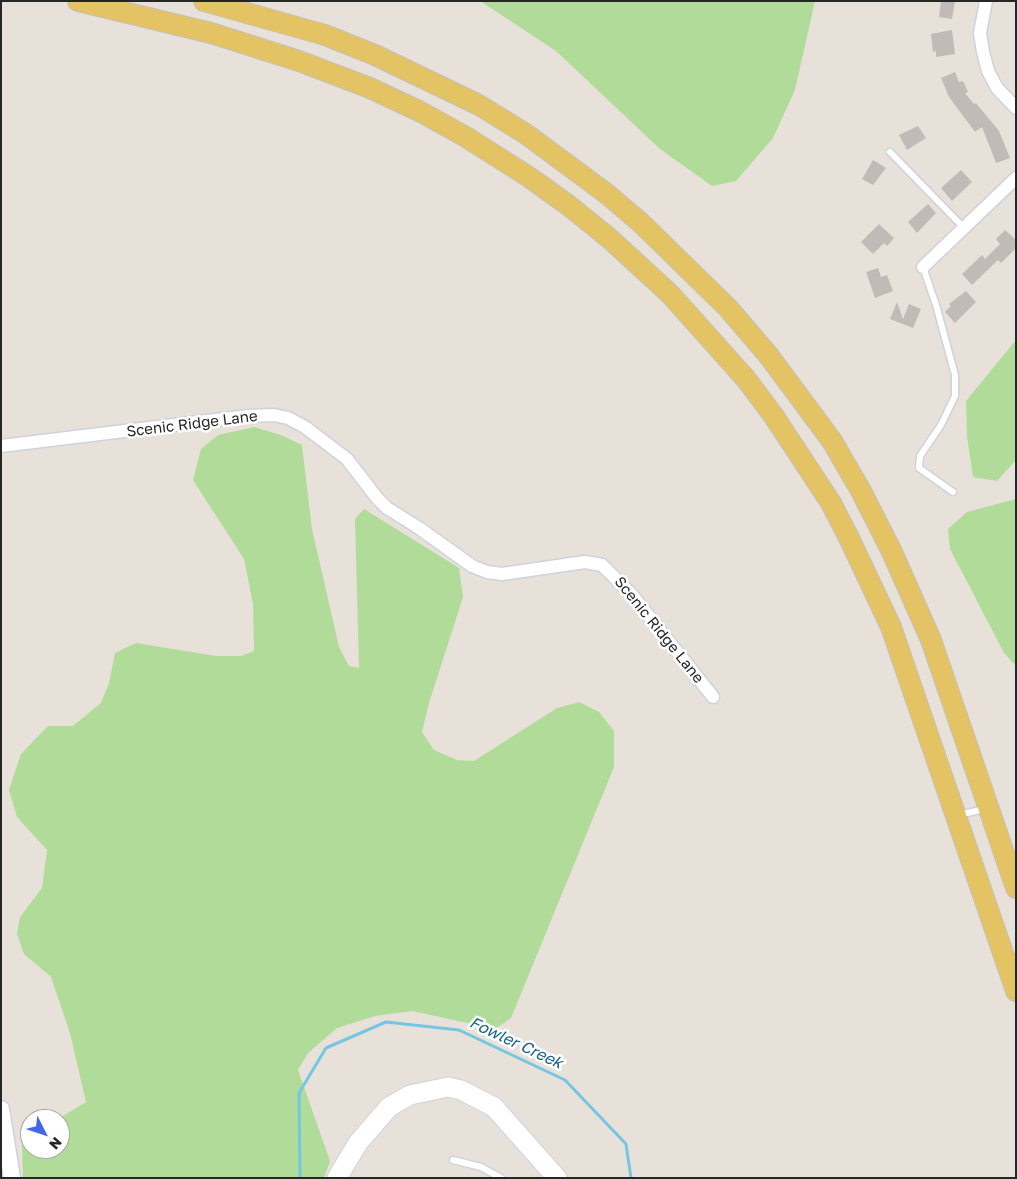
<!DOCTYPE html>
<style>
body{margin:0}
#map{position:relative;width:1017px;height:1179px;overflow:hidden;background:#e8e1d9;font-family:"Golos Text",sans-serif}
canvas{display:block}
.frame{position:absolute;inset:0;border:2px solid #262626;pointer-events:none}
.north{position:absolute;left:20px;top:1109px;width:50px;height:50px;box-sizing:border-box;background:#fff;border:1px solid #a8a8a8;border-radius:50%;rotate:131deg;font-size:14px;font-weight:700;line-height:20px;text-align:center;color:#262626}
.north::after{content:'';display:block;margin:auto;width:18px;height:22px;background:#4566e9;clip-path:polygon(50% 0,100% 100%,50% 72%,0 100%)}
</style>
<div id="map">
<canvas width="1017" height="1179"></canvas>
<div class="frame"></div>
<div class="north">N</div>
</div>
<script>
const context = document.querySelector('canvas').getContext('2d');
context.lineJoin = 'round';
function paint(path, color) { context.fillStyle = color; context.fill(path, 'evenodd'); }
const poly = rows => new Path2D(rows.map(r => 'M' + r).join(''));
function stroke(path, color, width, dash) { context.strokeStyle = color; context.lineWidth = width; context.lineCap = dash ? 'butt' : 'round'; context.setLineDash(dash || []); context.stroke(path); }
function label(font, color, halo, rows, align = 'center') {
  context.font = font + ' "Golos Text",sans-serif'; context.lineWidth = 5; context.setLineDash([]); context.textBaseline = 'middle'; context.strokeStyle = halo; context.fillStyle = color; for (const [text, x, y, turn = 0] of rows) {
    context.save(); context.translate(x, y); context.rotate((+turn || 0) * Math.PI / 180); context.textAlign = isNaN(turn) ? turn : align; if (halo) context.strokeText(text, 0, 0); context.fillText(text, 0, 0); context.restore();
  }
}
const green = poly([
 [480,1,815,1,795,90,773,138,736,181,712,186,660,149,556,51],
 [1016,340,1016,460,997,481,973,477,967,437,966,401],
 [254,427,281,435,302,445,312,529,339,647,349,666,359,668,355,519,364,509,459,568,463,597,429,703,422,732,434,750,457,760,474,761,557,708,579,702,599,712,614,731,614,767,511,1018,495,1029,412,1011,375,1016,337,1028,308,1053,298,1070,330,1161,324,1178,23,1178,22,1145,29,1133,30,1149,60,1149,60,1119,58,1119,86,1102,70,1033,51,977,24,954,17,934,20,917,42,888,47,850,17,817,9,790,21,754,48,726,73,726,101,703,109,683,115,653,136,643,216,656,241,656,254,651,253,604,244,559,193,480,201,449,218,435],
 [1016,499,1016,666,1004,653,950,549,948,529,967,512]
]);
const stream = poly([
 [300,1178,299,1093,326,1048,386,1022,459,1030,565,1080,626,1144,631,1178]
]);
const building = poly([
 [941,1,955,1,952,19,939,17],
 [952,30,955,54,936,57,936,51,933,52,931,34],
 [955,72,959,82,963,81,968,92,965,93,974,104,976,103,999,131,1010,158,996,163,982,127,975,132,949,97,941,78],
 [918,126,926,138,907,150,899,135],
 [873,160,886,168,873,185,862,179],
 [961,170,972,182,952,201,941,188],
 [928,204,936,213,917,233,908,222],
 [879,224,894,238,887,246,884,243,873,254,861,242],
 [1005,230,1016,240,1016,248,1001,263,998,260,972,285,962,274,982,255,985,259,1000,244,996,239],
 [878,268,881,277,887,275,893,291,875,298,866,272],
 [966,291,976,302,955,323,945,312,951,306,949,304],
 [897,302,903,319,909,304,921,309,913,328,890,319]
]);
const service = poly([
 [890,152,964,228],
 [923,267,936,305,955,375,955,396,941,425,920,456,919,468,953,492],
 [958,815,985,809],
 [453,1160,481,1167,501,1178]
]);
const minor = poly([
 [986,1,980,33,983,52,988,71,997,88,1016,108],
 [923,267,1016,178],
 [1,446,248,416,274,415,288,418,305,427,347,459,377,498,387,508,419,528,472,566,487,572,502,574,585,562,602,565,632,595,713,697]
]);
const tertiary = poly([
 [1,1109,12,1178]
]);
const secondary = poly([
 [337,1178,358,1143,389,1107,410,1095,448,1087,461,1090,494,1107,557,1178]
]);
const primary = poly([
 [78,1,211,33,299,61,370,88,421,112,466,137,529,177,568,205,609,238,670,294,746,379,773,415,831,503,849,538,891,627,1016,991],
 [204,1,325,35,375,55,479,105,526,134,607,194,641,223,728,308,769,356,832,441,861,491,892,552,931,640,1016,888]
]);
const streetNames = [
 ["Scenic Ridge Lane",192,424,-7],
 ["Scenic Ridge Lane",659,630,51]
];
const waterNames = [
 ["Fowler Creek",516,1043,25]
];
paint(green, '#b1db99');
stroke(stream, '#74c6e2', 3);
paint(building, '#c0bbb6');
stroke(service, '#ced2df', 9);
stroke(minor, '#ced2df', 15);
stroke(tertiary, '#ced2df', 19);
stroke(secondary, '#ced2df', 21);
stroke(primary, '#c2c2c2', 22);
stroke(service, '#fff', 6);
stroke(minor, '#fff', 12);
stroke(tertiary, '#fff', 16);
stroke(secondary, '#fff', 19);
stroke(primary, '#e3c363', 20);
label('15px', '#262626', '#fff', streetNames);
label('italic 16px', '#186489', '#fff', waterNames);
</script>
